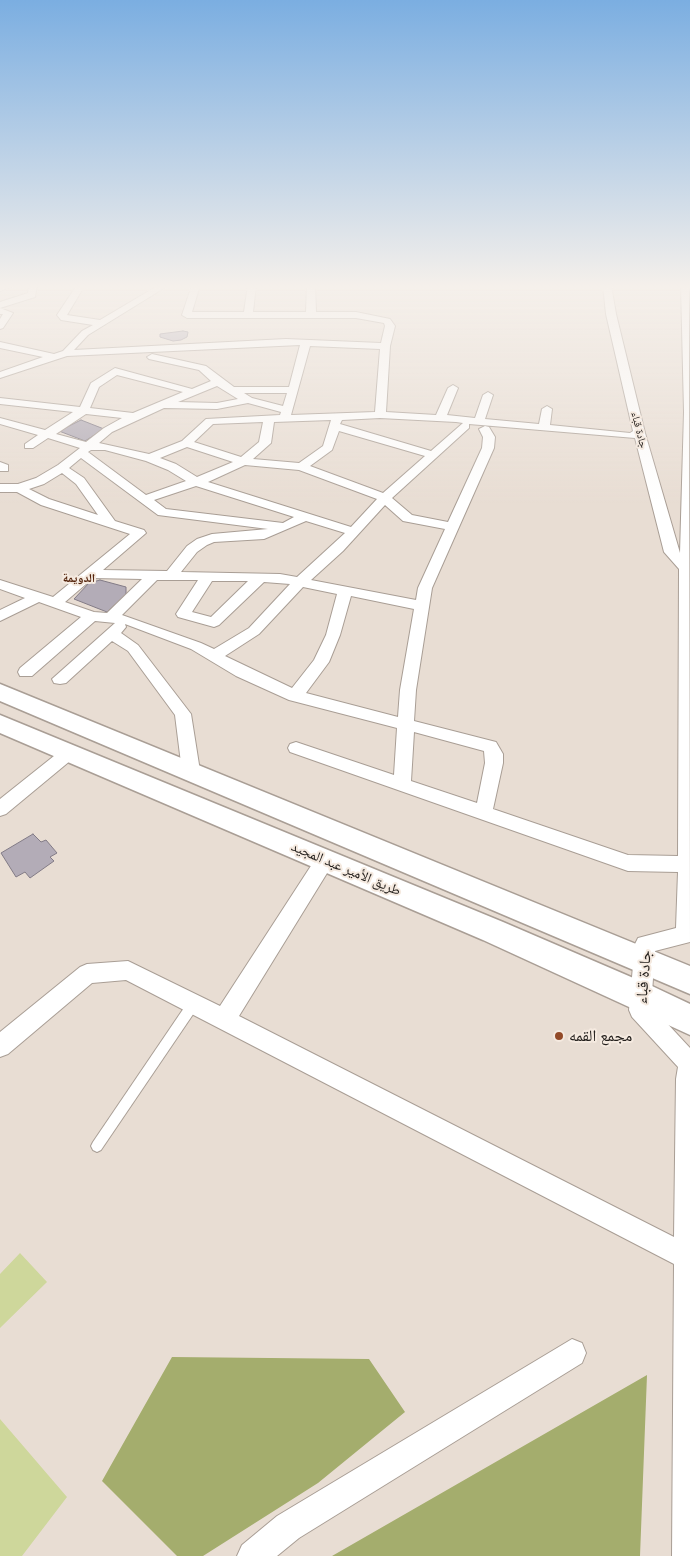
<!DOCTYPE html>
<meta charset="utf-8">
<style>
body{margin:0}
canvas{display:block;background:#e8ddd3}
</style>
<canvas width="690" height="1556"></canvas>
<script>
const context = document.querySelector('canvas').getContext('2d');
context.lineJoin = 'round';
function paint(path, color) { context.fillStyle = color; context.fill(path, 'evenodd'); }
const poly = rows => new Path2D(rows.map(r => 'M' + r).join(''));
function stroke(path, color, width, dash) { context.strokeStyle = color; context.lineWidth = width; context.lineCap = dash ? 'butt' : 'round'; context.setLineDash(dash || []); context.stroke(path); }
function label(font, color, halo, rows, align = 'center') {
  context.font = font + ' Figtree,"Noto Naskh Arabic",sans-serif'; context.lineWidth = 4; context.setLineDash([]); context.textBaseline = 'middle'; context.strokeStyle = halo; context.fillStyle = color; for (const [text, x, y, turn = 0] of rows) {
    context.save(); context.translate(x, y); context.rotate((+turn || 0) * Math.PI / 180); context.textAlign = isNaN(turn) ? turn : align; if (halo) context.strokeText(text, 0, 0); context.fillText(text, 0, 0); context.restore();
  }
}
const green = poly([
 [20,1253,47,1282,0,1328,0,1274],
 [0,1419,67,1497,22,1556,0,1556]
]);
const forest = poly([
 [172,1357,369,1359,405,1412,318,1483,203,1556,177,1556,102,1481],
 [647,1375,640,1556,332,1556]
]);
const building = poly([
 [183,331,188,332,187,337,181,340,173,341,160,337,160,334,183,331],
 [81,420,104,429,85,441,59,431,81,420],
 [100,580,126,587,126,595,107,612,74,599,89,583,100,580],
 [33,834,41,842,46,840,57,853,50,857,54,861,30,878,25,872,16,877,1,853,33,834]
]);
const lane = poly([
 [194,998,198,999,199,1003,198,1007,101,1150,97,1152,93,1150,91,1146,93,1142,190,999,194,998]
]);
const street = poly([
 [0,285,16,285,0,291,0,285],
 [29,285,37,285,35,297,0,308,0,302,28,293,29,285],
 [77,285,85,285,67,315,100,320,159,285,169,285,88,335,74,350,286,339,381,343,385,326,384,323,356,318,187,318,182,315,192,285,200,285,192,312,244,312,248,285,256,285,253,312,306,312,307,285,315,285,316,312,356,312,390,319,395,326,390,346,386,412,436,415,448,388,453,385,458,388,447,415,475,418,483,395,488,392,493,395,485,419,539,424,542,409,547,406,552,409,550,425,630,433,633,431,606,314,603,285,611,285,616,314,645,433,680,553,684,412,681,285,689,285,690,942,655,951,651,1006,690,1048,690,1556,672,1556,674,1264,126,980,92,983,8,1054,0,1057,0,1032,80,967,87,964,128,961,220,1006,318,855,325,852,332,855,334,860,332,865,239,1016,674,1237,676,1079,678,1067,632,1017,629,1010,635,944,638,938,676,928,678,872,628,871,290,752,288,748,290,744,296,742,394,775,397,728,289,700,236,676,191,649,125,624,126,627,121,633,138,645,191,714,200,771,197,776,191,778,185,776,182,771,175,715,128,651,112,641,66,683,60,684,54,683,52,679,115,623,95,621,32,676,20,676,18,672,20,668,81,617,39,602,0,621,0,610,25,598,0,589,0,580,53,597,130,534,41,505,17,492,0,492,0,484,18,484,36,478,58,465,80,448,48,438,33,448,25,448,25,444,38,435,0,424,0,418,45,430,73,412,0,404,0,398,80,407,91,383,115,368,192,389,211,381,199,370,149,359,147,357,152,354,206,366,234,387,289,387,300,345,67,356,0,378,0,372,43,357,0,348,0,342,54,354,63,351,82,331,93,325,61,320,57,315,77,285],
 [310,346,380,349,375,412,291,415,310,346],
 [117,375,183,392,133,413,90,408,99,387,117,375],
 [217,386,238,399,217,403,178,402,217,386],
 [244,393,287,393,283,406,252,398,244,393],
 [248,403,281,412,280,415,206,419,182,441,149,454,99,443,112,432,164,408,217,409,248,403],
 [86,414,122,418,104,428,86,442,56,434,86,414],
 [380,418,456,422,463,423,431,451,340,424,342,420,380,418],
 [331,420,323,446,299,463,253,459,271,443,274,422,331,420],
 [263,422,259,442,241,457,194,442,213,424,263,422],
 [469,424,635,438,664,552,679,569,678,856,628,855,493,809,503,763,503,754,496,742,414,721,416,690,432,588,494,448,495,437,489,427,485,426,479,429,483,437,482,448,448,522,412,515,392,498,469,428,469,424],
 [339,431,425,456,383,493,310,466,332,450,339,431],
 [187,447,233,462,197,477,176,464,160,458,187,447],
 [91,450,105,450,146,461,168,470,186,481,146,495,88,452,91,450],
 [81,458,158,515,268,529,212,534,197,539,187,546,167,571,103,570,146,533,144,530,115,521,84,478,69,468,81,458],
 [245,465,299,470,377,499,351,527,208,482,245,465],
 [62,473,76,484,98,515,49,499,29,489,44,484,62,473],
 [196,486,294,517,283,523,166,509,154,500,196,486],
 [385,505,403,521,445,529,418,588,416,600,311,580,343,551,385,505],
 [306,521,345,533,297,577,280,574,181,572,197,552,207,545,214,542,264,539,306,521],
 [93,578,142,579,107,613,94,612,65,602,93,578],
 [157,580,198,580,176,614,178,617,214,627,219,625,264,582,290,584,249,628,214,649,201,643,122,615,157,580],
 [212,581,248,581,211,617,192,612,212,581],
 [303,587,337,594,326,635,314,660,292,688,225,656,259,634,303,587],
 [351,596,414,609,400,690,398,717,306,693,329,662,340,635,351,596],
 [414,732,484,751,485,763,477,803,411,781,414,732],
 [0,308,13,313,3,328,0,329,0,319,3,314,0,314,0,308],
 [0,462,8,465,8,471,0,471,0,462],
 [70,746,76,748,79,752,76,756,6,814,0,816,0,799,64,748,70,746],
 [572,1339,582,1343,586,1353,582,1363,299,1538,277,1556,237,1556,242,1545,277,1516,572,1339]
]);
const secondary = poly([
 [0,684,690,966,690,994,0,701,0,684],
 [0,715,503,922,652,986,690,1004,690,1035,483,940,0,733,0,715]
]);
const markers = [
 [559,1036,5,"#924a28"]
];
const farStreetnames = [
 ["جادة قباء",639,430,76]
];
const farNeighbourhoodnames = [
 ["الدويمة",79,578]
];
const streetNames = [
 ["طريق الأمير عبد المجيد",346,869,23]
];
const nearStreetnames = [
 ["جادة قباء",644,977,-85]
];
const nearPoinames = [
 ["مجمع القمه",569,1036]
];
paint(green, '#ced79b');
paint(forest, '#a4ad6d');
paint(building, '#b3acb7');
stroke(building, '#827b86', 1);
stroke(lane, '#a99e95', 2);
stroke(street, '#a99e95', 2);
stroke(secondary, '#a99e95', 3);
paint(lane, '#fff');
paint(street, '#fff');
paint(secondary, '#fff');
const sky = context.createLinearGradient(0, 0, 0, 503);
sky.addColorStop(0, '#7baee1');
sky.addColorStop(0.57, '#f5f0eb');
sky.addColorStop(1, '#f5f0eb00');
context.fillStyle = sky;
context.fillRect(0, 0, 690, 503);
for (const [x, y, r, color] of markers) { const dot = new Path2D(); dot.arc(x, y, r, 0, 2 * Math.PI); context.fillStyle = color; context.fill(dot); stroke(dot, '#f5eae0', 2); }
label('11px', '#24201d', '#f5eae0', farStreetnames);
label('bold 12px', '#53230b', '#f5eae0', farNeighbourhoodnames);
label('14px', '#24201d', '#f5eae0', streetNames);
label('16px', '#24201d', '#f5eae0', nearStreetnames);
label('16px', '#24201d', '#f5eae0', nearPoinames, 'left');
</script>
